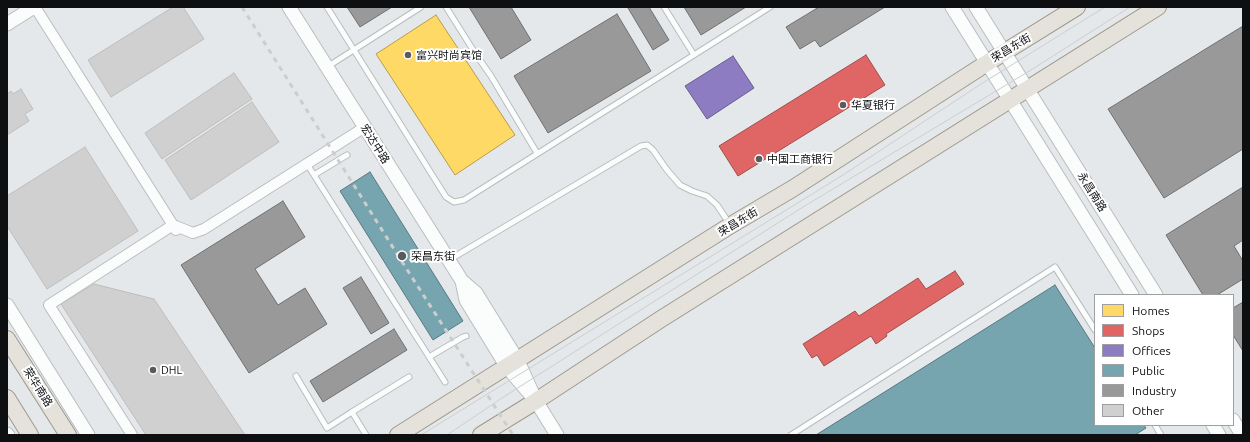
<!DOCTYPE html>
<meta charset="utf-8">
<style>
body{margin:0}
#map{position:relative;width:1250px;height:442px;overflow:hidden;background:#e5e8ea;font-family:Ubuntu,sans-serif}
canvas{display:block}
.frame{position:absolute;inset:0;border:8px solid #0d0f11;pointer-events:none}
.legend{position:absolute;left:1094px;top:294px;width:140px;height:132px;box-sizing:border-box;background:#fff;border:1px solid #9e9fa0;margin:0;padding:5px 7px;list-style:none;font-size:12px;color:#0d0f11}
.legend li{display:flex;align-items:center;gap:8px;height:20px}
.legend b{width:20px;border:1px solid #9e9fa0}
</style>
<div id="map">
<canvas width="1250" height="442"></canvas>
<div class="frame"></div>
<ul class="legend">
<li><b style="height:11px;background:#ffd966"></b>Homes</li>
<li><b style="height:11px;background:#e06666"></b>Shops</li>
<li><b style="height:11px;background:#8e7cc3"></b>Offices</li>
<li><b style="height:11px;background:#76a5af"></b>Public</li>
<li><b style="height:11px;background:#999"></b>Industry</li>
<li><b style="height:11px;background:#d0d0d0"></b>Other</li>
</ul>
</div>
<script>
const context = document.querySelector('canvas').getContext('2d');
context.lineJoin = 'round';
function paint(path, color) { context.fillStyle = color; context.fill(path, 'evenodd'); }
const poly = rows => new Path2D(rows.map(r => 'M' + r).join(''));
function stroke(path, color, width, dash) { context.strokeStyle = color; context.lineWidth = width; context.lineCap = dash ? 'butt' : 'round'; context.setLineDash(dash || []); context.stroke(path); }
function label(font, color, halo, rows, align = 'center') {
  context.font = font + ' Ubuntu,"Noto Sans SC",sans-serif'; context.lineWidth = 4; context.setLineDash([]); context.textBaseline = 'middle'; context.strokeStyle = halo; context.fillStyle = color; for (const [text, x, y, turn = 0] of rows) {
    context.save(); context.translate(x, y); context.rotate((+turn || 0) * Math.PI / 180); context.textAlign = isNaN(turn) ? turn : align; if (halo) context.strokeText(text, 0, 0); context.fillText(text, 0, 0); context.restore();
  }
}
const homes = poly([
 [436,15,515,135,455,175,376,54,436,15]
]);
const shops = poly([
 [866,55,885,85,738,176,719,146,866,55],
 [955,271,964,284,886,334,887,336,876,344,871,336,824,366,817,355,812,358,803,344,855,311,859,316,918,278,926,289,955,271]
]);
const offices = poly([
 [733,56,754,88,707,119,685,86,733,56]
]);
const public = poly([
 [370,172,463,321,433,340,340,191,370,172],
 [1055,285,1095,348,1095,425,1144,425,1146,428,1135,435,816,435,1055,285]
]);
const industry = poly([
 [347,7,392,7,360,27,347,7],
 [469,7,511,7,531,40,501,59,469,7],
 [629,7,649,7,669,40,653,50,628,8,629,7],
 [684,7,746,7,701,35,684,7],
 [819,7,885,7,820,47,815,40,800,49,786,27,819,7],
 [617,14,651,71,548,133,514,76,617,14],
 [1243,26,1243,149,1164,198,1108,109,1243,26],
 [1243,187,1243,240,1234,246,1243,261,1243,279,1217,295,1203,295,1166,235,1243,187],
 [283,201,305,237,255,269,278,305,305,288,327,324,249,373,181,265,283,201],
 [361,277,389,323,371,334,343,288,361,277],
 [1243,302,1243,351,1233,335,1233,308,1243,302],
 [394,329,407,350,323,402,310,381,394,329]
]);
const building = poly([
 [173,7,183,7,204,39,111,97,88,60,173,7],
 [234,73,252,99,162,159,145,133,234,73],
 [21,89,33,109,25,114,29,121,7,135,7,94,11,91,13,94,21,89],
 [252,102,279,142,191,200,165,160,252,102],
 [85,147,138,231,47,289,7,226,7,196,85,147],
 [94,284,154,299,245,435,146,435,61,304,94,284]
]);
const service = poly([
 [327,7,446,197,454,202,464,200,770,7],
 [446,7,475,53,491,76,537,153],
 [664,7,694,55],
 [327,67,421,7],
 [307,164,445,382],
 [314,175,347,155],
 [449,260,641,146,647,145,653,150,667,170,680,185,692,191,707,196,717,205,729,223],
 [429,357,463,337,466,336],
 [296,376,327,428,352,412,366,435],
 [352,412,409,377],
 [1155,425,1161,435],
 [791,435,1055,267,1095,330]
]);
const minor = poly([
 [35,7,176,230],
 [132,435,49,305,173,225,193,233,204,229,365,127]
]);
const tertiary = poly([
 [289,7,462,281,476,293,518,361,536,401],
 [952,7,1132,295],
 [976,7,1156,295],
 [7,24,34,7],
 [462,281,466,300,507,367,536,401,557,435],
 [7,305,88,435],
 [1233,420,1242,435],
 [1213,425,1219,435],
 [7,434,8,435]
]);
const primary = poly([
 [7,339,68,435],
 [7,398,30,435],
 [398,435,731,225,792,189,987,63,1077,7],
 [481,435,536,401,661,319,1158,7]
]);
const tram = poly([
 [421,435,843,175,981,84,1105,7],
 [447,435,505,396,803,207,1031,70,1130,7]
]);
const rail = poly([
 [242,7,399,257,513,435]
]);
const markers = [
 [408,55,4,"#595b5d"],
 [843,105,4,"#595b5d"],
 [759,159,4,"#595b5d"],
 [402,256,5,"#595b5d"],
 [153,370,4,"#595b5d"]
];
const streetNames = [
 ["荣昌东街",1011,48,-31],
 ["宏达中路",375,144,58],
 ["永昌南路",1092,192,58],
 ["荣昌东街",738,222,-31],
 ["荣华南路",38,387,58]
];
const poiNames = [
 ["富兴时尚宾馆",416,55],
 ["华夏银行",851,105],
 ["中国工商银行",767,159],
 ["荣昌东街",411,256],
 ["DHL",161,370]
];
paint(homes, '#ffd966');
stroke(homes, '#b69c4c', 1);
paint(shops, '#e06666');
stroke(shops, '#a14c4c', 1);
paint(offices, '#8e7cc3');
stroke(offices, '#675b8e', 1);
paint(public, '#76a5af');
stroke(public, '#567880', 1);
paint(industry, '#999');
stroke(industry, '#6f7070', 1);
paint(building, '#d0d0d0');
stroke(building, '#bdbdbd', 1);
stroke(service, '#babdbf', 7);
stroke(minor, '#babdbf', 12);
stroke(tertiary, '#babdbf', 15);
stroke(primary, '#9e998e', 18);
stroke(service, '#fbfcfc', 5);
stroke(minor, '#fbfcfc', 10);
stroke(tertiary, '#fbfcfc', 13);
stroke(primary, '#e5e2db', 16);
stroke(tram, '#cccece', 1);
stroke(rail, '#cccece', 3, [5, 5]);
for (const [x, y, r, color] of markers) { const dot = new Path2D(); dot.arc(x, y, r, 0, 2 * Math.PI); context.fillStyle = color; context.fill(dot); stroke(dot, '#fff', 1.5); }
label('11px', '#0d0f11', '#fff', streetNames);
label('11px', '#0d0f11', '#fff', poiNames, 'left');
</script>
